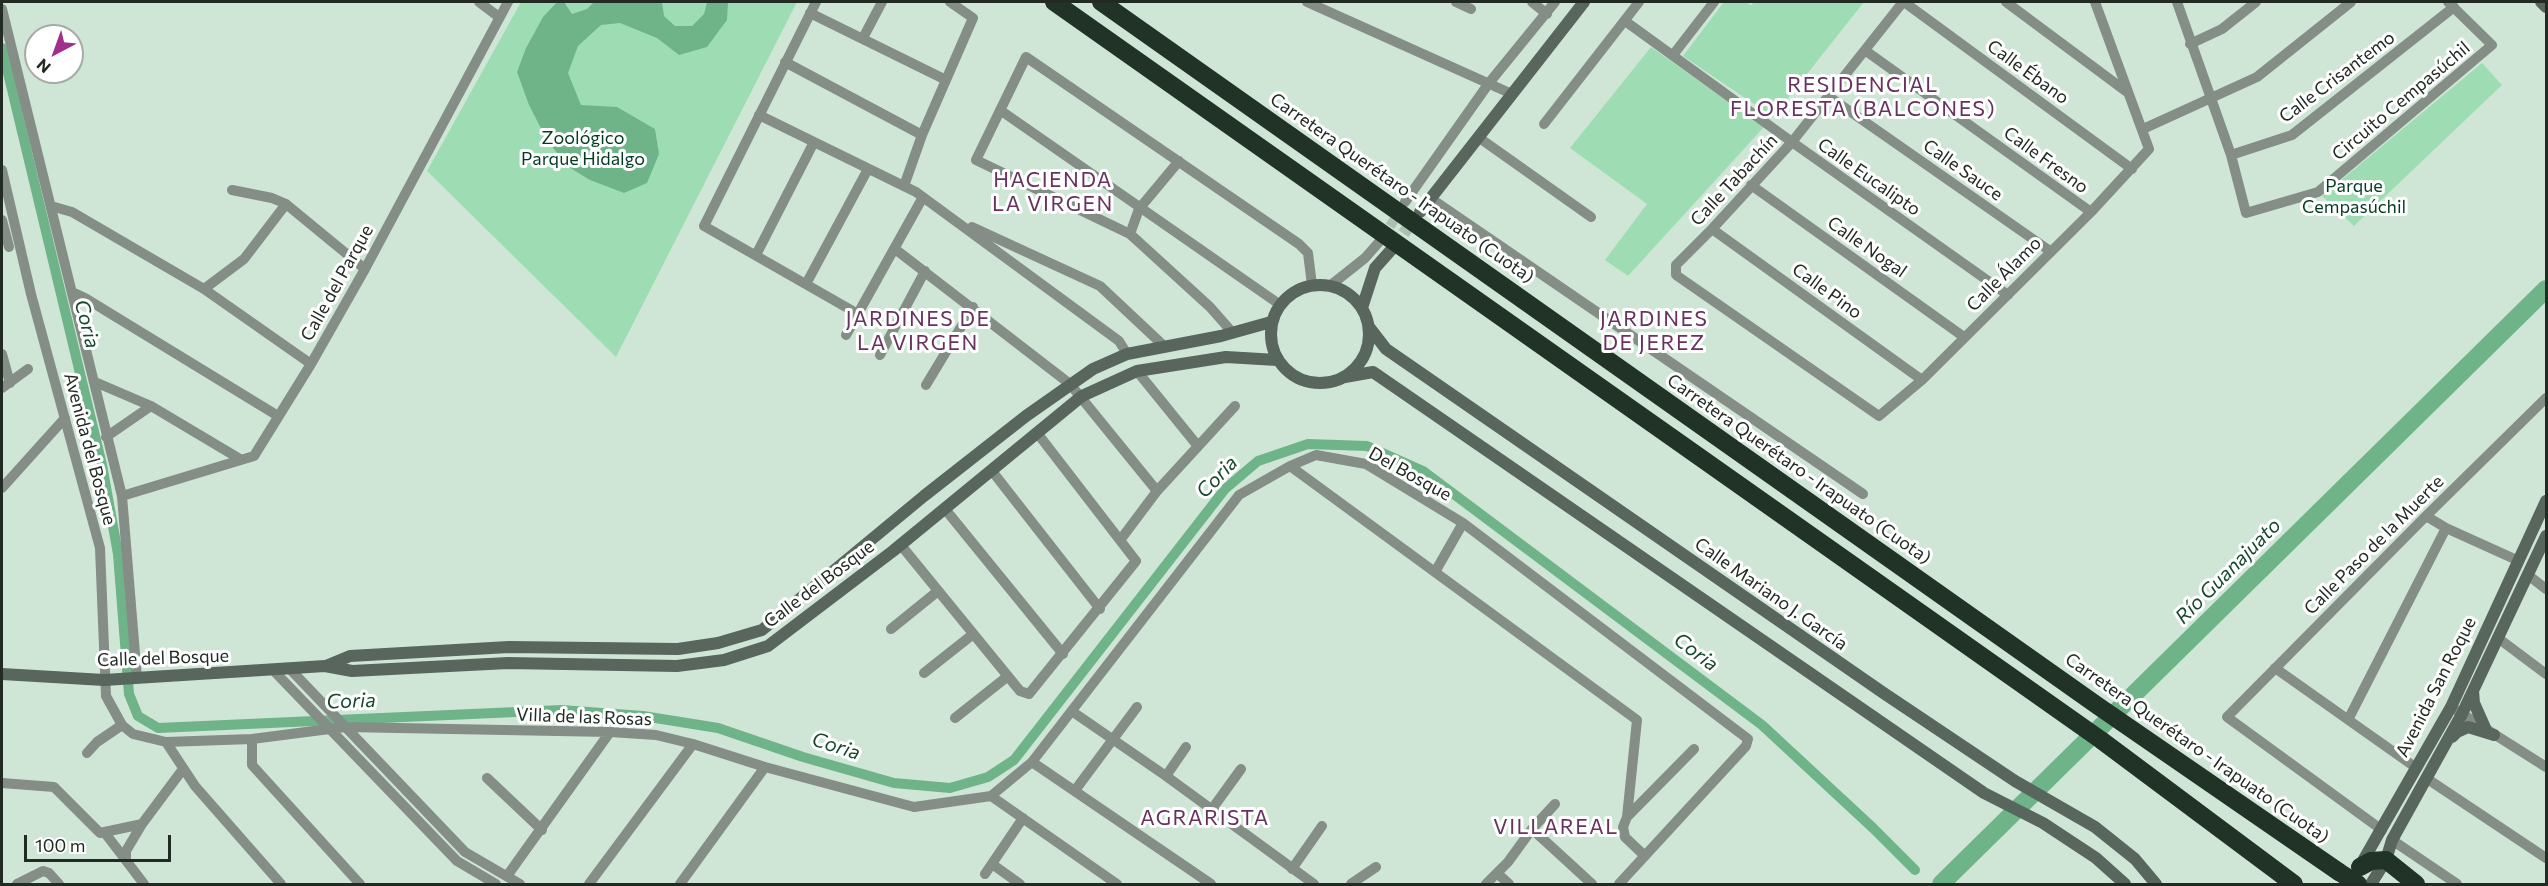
<!DOCTYPE html>
<meta charset="utf-8">
<style>
body{margin:0}
#map{position:relative;width:2548px;height:886px;overflow:hidden;background:#cfe6d6;font-family:Commissioner,sans-serif}
canvas{display:block}
.frame{position:absolute;inset:0;border:3px solid #222a24;pointer-events:none}
.north{position:absolute;left:24px;top:24px;width:60px;height:60px;box-sizing:border-box;background:#fff;border:2px solid #a7aaa7;border-radius:50%;rotate:221deg;font-size:16px;font-weight:700;line-height:24px;text-align:center;color:#222a24}
.north::after{content:'';display:block;margin:auto;width:21px;height:27px;background:#9f2e8c;clip-path:polygon(50% 0,100% 100%,50% 72%,0 100%)}
.scale{position:absolute;left:24px;top:835px;width:147px;height:27px;box-sizing:border-box;border:3px solid #222a24;border-top:0;padding-left:8px;font-size:18px;line-height:21px;white-space:nowrap;color:#222a24;-webkit-text-stroke:4px #fff;paint-order:stroke}
</style>
<div id="map">
<canvas width="2548" height="886"></canvas>
<div class="frame"></div>
<div class="north">N</div>
<div class="scale">100 m</div>
</div>
<script>
const context = document.querySelector('canvas').getContext('2d');
context.lineJoin = 'round';
function paint(path, color) { context.fillStyle = color; context.fill(path, 'evenodd'); }
const poly = rows => new Path2D(rows.map(r => 'M' + r).join(''));
function stroke(path, color, width, dash) { context.strokeStyle = color; context.lineWidth = width; context.lineCap = dash ? 'butt' : 'round'; context.setLineDash(dash || []); context.stroke(path); }
function label(font, color, halo, rows, align = 'center') {
  context.font = font + ' Commissioner,sans-serif'; context.lineWidth = 6; context.setLineDash([]); context.textBaseline = 'middle'; context.strokeStyle = halo; context.fillStyle = color; for (const [text, x, y, turn = 0] of rows) {
    context.save(); context.translate(x, y); context.rotate((+turn || 0) * Math.PI / 180); context.textAlign = isNaN(turn) ? turn : align; if (halo) context.strokeText(text, 0, 0); context.fillText(text, 0, 0); context.restore();
  }
}
const green = poly([
 [521,2,797,2,616,357,427,171],
 [1724,2,1745,2,1751,5,1754,2,1864,2,1773,117,1683,56],
 [1651,47,1764,127,1628,276,1605,260,1647,204,1570,148],
 [2482,63,2502,85,2354,226,2322,196]
]);
const water = poly([
 [557,2,564,2,572,14,587,9,594,2,662,2,664,16,675,26,692,26,704,14,707,2,728,2,727,20,707,47,679,55,657,38,620,23,601,25,578,46,568,73,581,105,617,107,655,129,659,154,647,183,624,193,590,180,567,166,547,140,529,105,517,72,526,48,543,17]
]);
const canal = poly([
 [2,48,102,465,118,554,129,694,138,716,158,728,561,710,643,716,718,728,803,757,894,783,950,788,988,777,1014,760,1225,489,1258,461,1308,444,1367,446,1423,471,1762,725,1873,828,1915,870]
]);
const river = poly([
 [1941,884,2546,289]
]);
const streetTunnel = poly([
 [1382,239,1401,209]
]);
const secondaryTunnel = poly([
 [1393,248,1416,216]
]);
const street = poly([
 [479,2,499,17],
 [816,2,704,226,858,314],
 [1307,2,1512,94],
 [1456,2,1471,9],
 [1532,2,1547,14],
 [1903,2,1792,142,1712,229,1676,265,1676,275,1879,416,1922,380,2091,212,2149,149,2095,2],
 [1904,2,2132,169],
 [2006,2,2127,92],
 [2177,2,2231,155,2246,213,2318,192,2492,45,2448,2],
 [2,9,122,496,137,678],
 [810,13,946,80],
 [1625,21,1792,142,2008,295],
 [863,38,882,2],
 [2190,44,2222,29,2256,2],
 [1866,51,2091,212],
 [1673,55,1714,2],
 [785,62,922,135],
 [1828,96,2050,251],
 [1000,110,1279,304],
 [759,115,916,192,1119,341,1127,354],
 [1544,124,1639,2],
 [2143,129,2257,77,2351,2],
 [1478,137,1591,217],
 [2231,155,2292,135,2454,7],
 [2,170,31,294,100,548,106,696,122,725,133,734,166,742,252,739,345,727,610,732,656,735,693,744,765,767,914,807,991,796],
 [1751,185,1964,337],
 [904,186,922,135,973,18,950,2],
 [232,190,272,198,286,204,365,269],
 [1430,198,1863,494],
 [1405,202,1489,83,1555,2],
 [51,206,72,212,204,289,311,364],
 [2,220,9,247],
 [972,227,1100,286,1165,347],
 [1712,229,1922,380],
 [1130,234,1139,209,1179,161],
 [895,249,1070,384,1157,491],
 [756,255,814,142],
 [806,284,868,169],
 [1331,285,1365,258,1380,241],
 [204,289,244,259,286,204],
 [72,292,85,298,278,416],
 [1232,332,1210,307,1130,234,976,160,1026,57,1299,244,1308,253,1312,285],
 [846,335,923,197],
 [2,354,10,383],
 [880,355,925,271],
 [1137,371,1197,445],
 [95,382,151,406,240,459],
 [926,385,973,307],
 [2,388,28,369],
 [106,437,151,406],
 [1290,466,1637,720,1627,817],
 [992,471,1100,609],
 [2,488,65,418],
 [122,496,254,456,311,364,365,269,508,2],
 [945,509,1063,654],
 [2426,516,2446,528,2519,561],
 [1121,539,1157,491,1235,406],
 [900,544,1020,691,1029,694,1136,561,1038,434],
 [1435,572,1463,523],
 [2528,575,2546,589],
 [891,629,938,591],
 [2498,638,2546,674],
 [289,668,465,852,520,884],
 [2275,668,2415,767],
 [274,671,457,861,496,884],
 [924,673,972,635],
 [2456,710,2546,767],
 [1073,712,1166,776,1314,884],
 [955,718,1008,676],
 [2349,718,2446,528],
 [252,739,252,765,360,884],
 [166,742,195,786,281,884],
 [87,753,97,742,122,725],
 [1032,762,1211,884],
 [1166,776,1186,747],
 [487,778,542,830],
 [2426,778,2546,858],
 [2,783,54,787,100,833,142,824],
 [1076,789,1137,707],
 [991,796,1032,762,1239,495,1290,466,1316,455,1366,464,1463,523,1748,739,1746,746,1619,884],
 [991,796,1117,884],
 [1212,809,1241,769],
 [1532,829,1592,884],
 [2382,830,2227,717,2426,516,2546,398],
 [105,833,144,884],
 [2392,840,2457,884],
 [1645,856,1625,837,1623,827,1627,817,1694,749],
 [126,859,126,851,142,824,183,769],
 [992,864,1020,884],
 [1292,869,1322,826],
 [985,874,1023,818],
 [1498,874,1509,884],
 [507,876,610,732],
 [17,884,43,871,49,873,59,884],
 [589,884,693,744],
 [680,884,765,767],
 [1351,884,1376,867],
 [1486,884,1508,862,1532,829,1555,804]
]);
const secondary = poly([
 [2541,2,2546,7],
 [1420,212,1584,2],
 '1271 334a49 49 0 1 1 98 0a49 49 0 1 1-98 0Z',
 [1362,308,1375,268,1392,249],
 [1369,327,1386,349,1885,694,2015,781,2095,827,2135,859,2156,884],
 [1345,377,1373,372,1984,793,2043,823,2096,858,2125,884],
 [326,666,350,656,509,647,678,649,718,643,762,630,924,496,1026,416,1093,369,1127,354,1221,336,1271,322],
 [2,674,104,680,325,666,352,671,508,663,677,666,724,660,768,646,893,551,1082,396,1137,371,1226,357,1277,360],
 [2473,691,2474,703,2486,730],
 [2452,737,2457,732,2468,727,2494,735],
 [2360,866,2451,707,2546,501],
 [2371,884,2386,860,2392,840,2462,714,2546,536]
]);
const highway = poly([
 [1054,2,2101,740,2294,884],
 [1101,2,2098,706,2339,872],
 [2360,867,2371,861,2386,860,2416,884]
]);
const highwayBridge = poly([
 [2339,872,2358,884]
]);
const streetNames = [
 ["Calle Ébano",2028,72,36],
 ["Calle Crisantemo",2337,77,-37],
 ["Circuito Cempasúchil",2401,101,-40],
 ["Calle Fresno",2046,160,36],
 ["Calle Sauce",1963,170,35],
 ["Calle Eucalipto",1869,177,35],
 ["Calle Tabachín",1734,180,-47],
 ["Carretera Querétaro - Irapuato (Cuota)",1402,188,35],
 ["Calle Nogal",1867,247,35],
 ["Calle Álamo",2004,274,-45],
 ["Calle del Parque",337,283,-61],
 ["Calle Pino",1827,291,36],
 ["Avenida del Bosque",90,449,75],
 ["Carretera Querétaro - Irapuato (Cuota)",1799,469,35],
 ["Del Bosque",1410,474,29],
 ["Calle Paso de la Muerte",2374,545,-45],
 ["Calle del Bosque",819,584,-37],
 ["Calle Mariano J. García",1771,594,35],
 ["Calle del Bosque",163,658,-2],
 ["Avenida San Roque",2436,687,-63],
 ["Villa de las Rosas",584,717,2],
 ["Carretera Querétaro - Irapuato (Cuota)",2197,748,35]
];
const parkNames = [
 ["Zoológico",583,138],
 ["Parque Hidalgo",583,159],
 ["Parque",2354,186],
 ["Cempasúchil",2354,207]
];
const waterNames = [
 ["Coria",87,324,76],
 ["Coria",1217,477,-46],
 ["Río Guanajuato",2228,571,-45],
 ["Coria",1696,652,37],
 ["Coria",351,701,-2],
 ["Coria",836,746,18]
];
const quarterNames = [
 ["RESIDENCIAL",1863,85],
 ["FLORESTA (BALCONES)",1863,109],
 ["HACIENDA",1053,180],
 ["LA VIRGEN",1053,204],
 ["JARDINES DE",918,319],
 ["LA VIRGEN",918,343],
 ["JARDINES",1654,319],
 ["DE JEREZ",1654,343],
 ["AGRARISTA",1205,818],
 ["VILLAREAL",1556,827]
];
paint(green, '#9eddb4');
paint(water, '#6fb488');
stroke(canal, '#6fb488', 10);
stroke(river, '#6fb488', 18);
stroke(streetTunnel, '#acc0b2', 10, [10, 5]);
stroke(secondaryTunnel, '#acc0b2', 12, [12, 6]);
stroke(street, '#848d86', 10);
stroke(secondary, '#58665d', 12);
stroke(highway, '#213327', 18);
stroke(highwayBridge, '#213327', 18);
label('18px', '#222a24', '#fff', streetNames);
label('18px', '#023c20', '#fff', parkNames);
label('italic 20px', '#14492c', '#fff', waterNames);
context.letterSpacing = '1.5px';
label('21px', '#69315e', '#fff', quarterNames);
context.letterSpacing = '0px';
</script>
